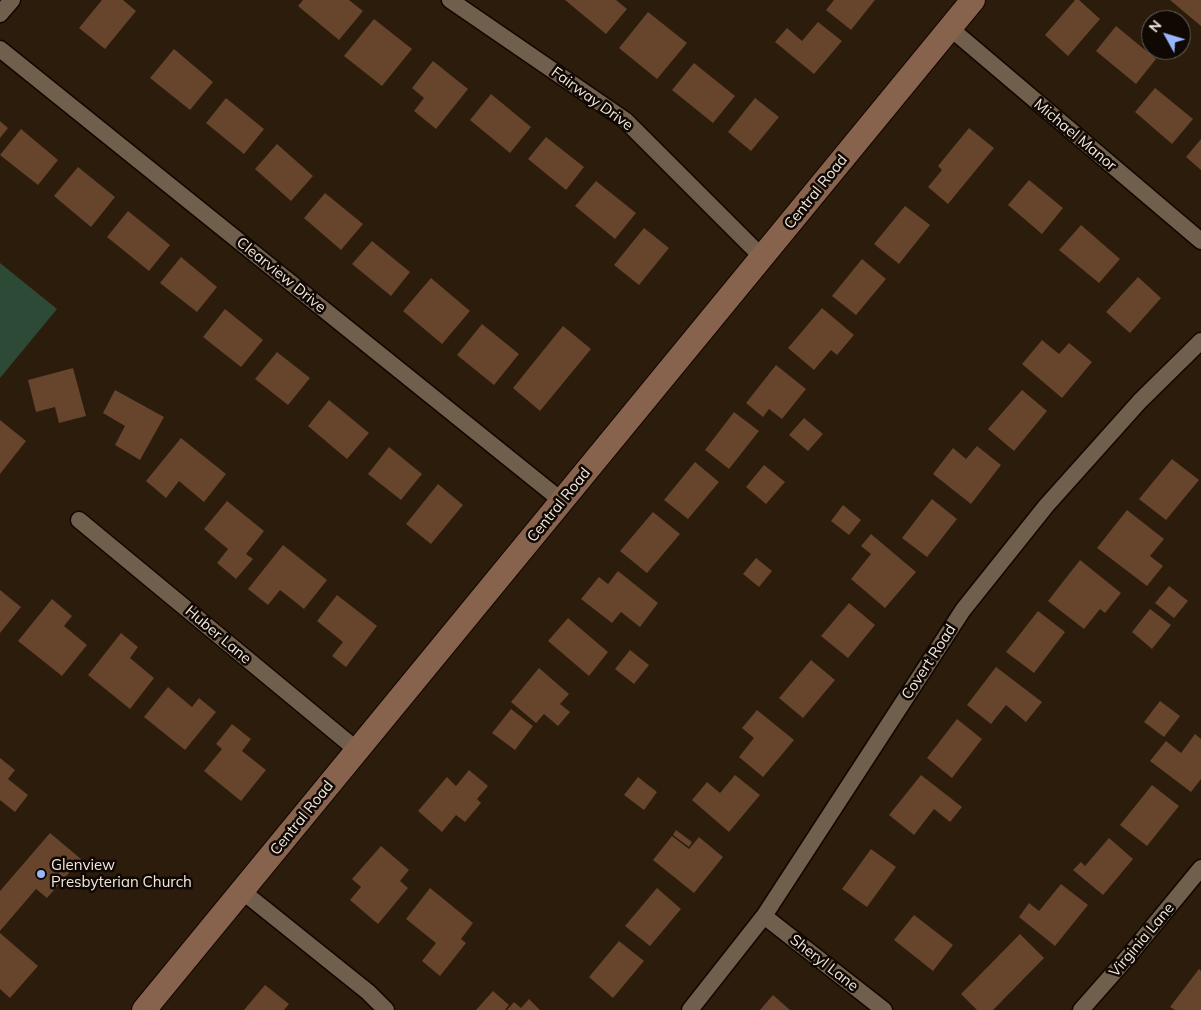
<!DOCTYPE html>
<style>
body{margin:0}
#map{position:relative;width:1201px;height:1010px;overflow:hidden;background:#2b1c0c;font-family:Mulish,sans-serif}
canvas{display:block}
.north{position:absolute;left:1141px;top:10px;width:50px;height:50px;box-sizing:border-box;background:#0f0803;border:1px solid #69615a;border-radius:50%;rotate:309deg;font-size:14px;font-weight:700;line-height:20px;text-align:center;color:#f1e7dd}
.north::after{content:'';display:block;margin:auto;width:18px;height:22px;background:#97b6fd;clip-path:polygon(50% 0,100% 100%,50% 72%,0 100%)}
</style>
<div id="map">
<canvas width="1201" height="1010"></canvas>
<div class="north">N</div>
</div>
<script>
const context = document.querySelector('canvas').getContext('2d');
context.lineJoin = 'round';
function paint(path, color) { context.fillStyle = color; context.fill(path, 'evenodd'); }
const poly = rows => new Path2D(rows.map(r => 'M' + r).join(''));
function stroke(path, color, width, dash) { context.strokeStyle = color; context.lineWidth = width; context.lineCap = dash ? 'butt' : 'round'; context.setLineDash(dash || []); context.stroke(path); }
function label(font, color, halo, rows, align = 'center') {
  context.font = font + ' Mulish,sans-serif'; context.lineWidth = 5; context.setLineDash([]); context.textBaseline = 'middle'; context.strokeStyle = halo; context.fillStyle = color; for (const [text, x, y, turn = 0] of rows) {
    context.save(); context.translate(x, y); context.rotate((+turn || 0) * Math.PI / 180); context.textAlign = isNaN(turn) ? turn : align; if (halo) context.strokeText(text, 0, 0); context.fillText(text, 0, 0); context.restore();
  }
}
const green = poly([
 [0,263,57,309,0,378]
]);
const building = poly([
 [102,0,123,0,136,11,105,49,79,28],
 [303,0,349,0,363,11,339,40,298,6],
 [565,0,616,0,627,9,606,34],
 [834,0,875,0,851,30,826,10],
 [1075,0,1079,0,1100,19,1068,56,1045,35],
 [1170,0,1201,0,1201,26],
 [648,12,687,43,657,79,619,48],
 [374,19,412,49,382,86,344,56],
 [818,22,842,41,814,74,775,42,787,28,802,41],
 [1116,26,1156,59,1136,84,1096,51],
 [174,49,213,82,190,110,150,78],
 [433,61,468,89,436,129,414,111,424,98,412,88],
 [694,63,735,96,713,123,672,90],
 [1155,88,1193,119,1172,144,1135,112],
 [491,94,531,127,510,153,470,120],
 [226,98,264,129,244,154,206,123],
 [755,98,779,117,751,151,728,132],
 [0,121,8,128,0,138],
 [969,128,994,148,948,204,928,187,942,170,938,166],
 [21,129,58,160,38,185,0,155],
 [546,137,584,167,566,190,528,159],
 [1201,139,1201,170,1186,157],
 [277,144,313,176,291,201,255,169],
 [78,167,115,197,91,227,54,196],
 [1029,180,1063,208,1042,234,1008,205],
 [596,181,636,213,615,239,575,206],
 [325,193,363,224,341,250,304,218],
 [905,206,930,225,899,264,874,244],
 [128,211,170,245,149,271,107,237],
 [1081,225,1120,259,1099,283,1059,250],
 [644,228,669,248,639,285,614,265],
 [372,241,410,272,391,296,352,264],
 [181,257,217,287,197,312,160,283],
 [862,259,886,279,856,315,832,296],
 [1138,277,1161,298,1130,333,1106,312],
 [431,278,470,311,442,344,403,311],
 [822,308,854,335,837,355,831,350,814,370,788,348],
 [225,309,263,340,241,367,203,337],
 [482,324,519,354,494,385,457,355],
 [563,326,591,349,540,411,513,388],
 [1042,340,1059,354,1069,343,1092,362,1062,398,1022,364],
 [277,352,310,378,288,405,255,379],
 [776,365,806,389,782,419,769,409,763,417,746,403],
 [73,368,86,416,59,423,55,407,36,412,28,380],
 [115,390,164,417,140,460,115,445,125,426,103,413],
 [1022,390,1047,411,1014,451,988,429],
 [329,400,369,433,347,459,308,426],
 [734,412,759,431,729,469,705,450],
 [804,418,823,434,808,451,789,435],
 [0,420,26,441,0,474],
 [181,438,226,474,204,502,179,481,166,498,146,481],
 [977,446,1001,465,971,504,933,474,953,448,966,459],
 [389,447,422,474,401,500,368,474],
 [1172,459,1199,480,1166,520,1139,499],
 [695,462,719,482,688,519,664,500],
 [764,465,785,482,766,504,746,487],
 [438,484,463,505,431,544,406,524],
 [932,499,957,519,927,557,902,538],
 [227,501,264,531,246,554,253,559,236,579,217,563,228,549,204,529],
 [843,505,861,520,849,535,831,521],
 [1127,510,1164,539,1150,556,1163,566,1147,586,1097,548],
 [653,512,680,534,647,573,620,551],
 [871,534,916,572,885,608,851,579,871,554,861,546],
 [283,545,327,580,304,609,280,590,268,605,248,589],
 [756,558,772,571,759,587,743,574],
 [1080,560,1121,593,1105,613,1100,609,1084,629,1048,601],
 [618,571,658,603,640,627,621,612,612,623,581,599,599,577,608,584],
 [1169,586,1188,601,1174,618,1155,603],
 [0,590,21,607,0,633],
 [337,595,377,626,346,667,332,656,343,642,317,621],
 [52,599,72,616,64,626,87,645,62,676,18,641],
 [849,603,875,625,848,658,821,636],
 [1150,609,1171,625,1152,649,1132,632],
 [1038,611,1065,632,1034,673,1006,652],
 [568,618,608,652,589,676,548,641],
 [121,633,138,647,130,658,154,678,130,709,88,675],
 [630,650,649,665,634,684,615,669],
 [811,660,835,680,803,718,779,698],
 [996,667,1042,702,1026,722,1006,705,991,724,967,705],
 [539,668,569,694,560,704,570,712,558,726,544,714,536,723,511,702],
 [168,687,192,707,199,698,216,712,185,750,144,717],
 [1160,701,1180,716,1164,737,1144,722],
 [511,709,533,726,515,750,492,733],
 [757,710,794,740,763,777,739,757,754,738,742,728],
 [957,719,982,739,952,778,927,758],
 [232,724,251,739,242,751,266,770,241,801,204,771,222,749,216,744],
 [1195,734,1201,739,1201,779,1191,792,1150,761,1166,741,1181,753],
 [0,758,15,770,8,779,28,795,15,812,0,800],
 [469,770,488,786,477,799,481,803,465,822,456,815,442,832,418,811,447,777,456,786],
 [735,775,760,795,729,832,692,800,707,782,720,793],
 [921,775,962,807,950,822,934,809,914,835,889,815],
 [638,777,657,792,644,810,624,795],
 [1152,785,1179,806,1147,846,1120,825],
 [676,830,692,842,689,847,673,835],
 [50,833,81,859,47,898,36,889,0,931,0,891],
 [672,836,689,849,699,837,723,857,694,893,653,860],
 [1109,838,1133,859,1103,895,1073,870,1081,862,1085,866],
 [381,846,409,870,400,881,408,888,378,924,350,900,361,887,352,879],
 [871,849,896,867,867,907,842,889],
 [1061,884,1088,905,1055,946,1019,917,1029,903,1039,911],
 [430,888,473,923,461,939,466,943,440,976,422,961,436,943,406,919],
 [657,888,681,909,650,946,625,926],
 [914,915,953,945,933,971,894,940],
 [0,933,38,966,10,998,0,989],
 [1020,934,1044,958,993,1010,977,1010,961,994],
 [619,941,644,961,613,998,589,977],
 [1199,969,1201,971,1201,1010,1175,1010,1170,1007],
 [265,985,289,1004,284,1010,244,1010],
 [493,991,509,1005,505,1010,476,1010],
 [773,995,790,1010,760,1010],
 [529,999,540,1010,507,1010,514,1002,521,1008]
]);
const street = poly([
 [450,0,625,120,762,257],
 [0,14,12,0],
 [950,28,1201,241],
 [0,49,562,501],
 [79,520,357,750],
 [242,891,368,992,386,1010],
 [764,916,884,1010],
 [690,1010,764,916,963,610,1046,506,1140,401,1201,341],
 [1081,1010,1126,959,1201,868]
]);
const secondary = poly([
 [144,1010,973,0]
]);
const markers = [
 [41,874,5,"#97b6fd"]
];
const streetNames = [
 ["Fairway Drive",592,99,36],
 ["Michael Manor",1075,135,40],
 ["Central Road",816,192,-51],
 ["Clearview Drive",281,275,39],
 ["Central Road",559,505,-51],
 ["Huber Lane",218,635,40],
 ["Covert Road",929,662,-57],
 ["Central Road",302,818,-51],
 ["Virginia Lane",1142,940,-50],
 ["Sheryl Lane",824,963,38]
];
const poiNames = [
 ["Glenview",51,865],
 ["Presbyterian Church",51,882]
];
paint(green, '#2d4a37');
paint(building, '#67442c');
stroke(street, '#130600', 19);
stroke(secondary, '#130600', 26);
stroke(street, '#715f4d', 16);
stroke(secondary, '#87624c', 24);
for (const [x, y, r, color] of markers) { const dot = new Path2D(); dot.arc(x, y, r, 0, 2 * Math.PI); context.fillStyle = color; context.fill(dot); stroke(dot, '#0f0803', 2); }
label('15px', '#f1e7dd', '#0f0803', streetNames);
label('15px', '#f1e7dd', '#0f0803', poiNames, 'left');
</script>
